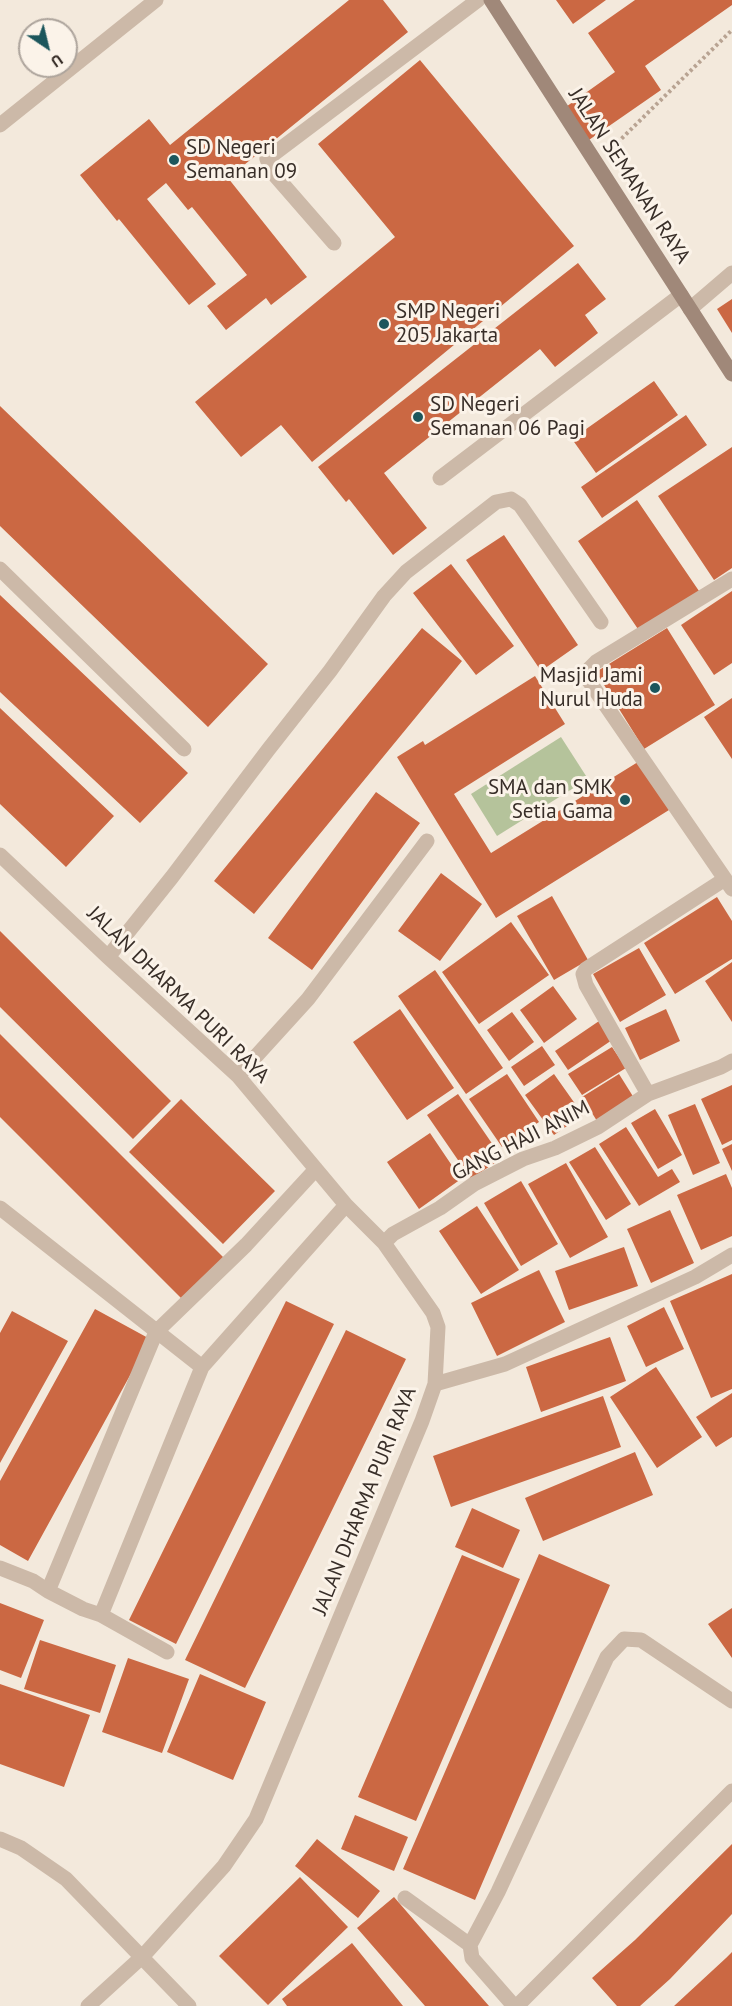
<!DOCTYPE html>
<style>
body{margin:0}
#map{position:relative;width:732px;height:2006px;overflow:hidden;background:#f3e9dc;font-family:"PT Sans",sans-serif}
canvas{display:block}
.north{position:absolute;left:18px;top:18px;width:60px;height:60px;box-sizing:border-box;background:#fbf3e9;border:2px solid #ada49c;border-radius:50%;rotate:145deg;font-size:16px;font-weight:700;line-height:24px;text-align:center;color:#382e28}
.north::after{content:'';display:block;margin:auto;width:21px;height:27px;background:#1c565c;clip-path:polygon(50% 0,100% 100%,50% 72%,0 100%)}
</style>
<div id="map">
<canvas width="732" height="2006"></canvas>
<div class="north">U</div>
</div>
<script>
const context = document.querySelector('canvas').getContext('2d');
context.lineJoin = 'round';
function paint(path, color) { context.fillStyle = color; context.fill(path, 'evenodd'); }
const poly = rows => new Path2D(rows.map(r => 'M' + r).join(''));
function stroke(path, color, width, dash) { context.strokeStyle = color; context.lineWidth = width; context.lineCap = dash ? 'butt' : 'round'; context.setLineDash(dash || []); context.stroke(path); }
function label(font, color, halo, rows, align = 'center') {
  context.font = font + ' "PT Sans",sans-serif'; context.lineWidth = 6; context.setLineDash([]); context.textBaseline = 'middle'; context.strokeStyle = halo; context.fillStyle = color; for (const [text, x, y, turn = 0] of rows) {
    context.save(); context.translate(x, y); context.rotate((+turn || 0) * Math.PI / 180); context.textAlign = isNaN(turn) ? turn : align; if (halo) context.strokeText(text, 0, 0); context.fillText(text, 0, 0); context.restore();
  }
}
const green = poly([
 [561,737,588,779,497,836,471,794]
]);
const building = poly([
 [349,0,383,0,408,32,228,178,307,277,271,305,266,298,226,330,207,306,247,275,192,207,188,210,166,183,147,199,216,284,189,305,119,219,117,221,80,175,149,119,170,145],
 [556,0,606,0,573,24],
 [635,0,732,0,732,5,645,66,661,90,586,142,563,109,615,72,588,33],
 [420,60,574,246,312,462,281,425,241,457,195,402,395,237,318,144],
 [578,263,606,299,585,315,598,333,555,367,540,349,384,473,427,528,393,555,349,499,346,502,318,467],
 [732,299,732,333,717,309],
 [654,381,678,415,596,473,572,439],
 [0,406,268,664,208,727,0,526],
 [686,415,707,445,602,518,581,487],
 [732,447,732,568,714,580,658,496],
 [637,500,699,591,640,632,578,541],
 [504,535,578,645,541,671,466,560],
 [451,564,514,646,476,675,413,593],
 [732,591,732,663,714,675,681,625],
 [0,595,188,773,140,823,0,692],
 [422,628,462,661,254,914,214,881],
 [667,628,715,705,644,749,596,672],
 [535,676,565,724,454,794,491,853,646,757,677,805,496,918,397,757,423,741,425,745],
 [732,698,732,759,704,717],
 [0,708,114,816,66,867,0,804],
 [376,792,420,823,312,970,268,938],
 [441,873,482,904,440,961,398,931],
 [552,896,588,960,554,980,517,916],
 [717,897,732,921,732,959,675,994,644,943],
 [511,922,549,975,479,1024,442,972],
 [0,931,171,1101,133,1139,0,1007],
 [639,948,666,995,620,1022,593,974],
 [732,962,732,1022,705,981],
 [435,970,503,1068,466,1094,398,996],
 [553,986,577,1019,544,1043,520,1010],
 [400,1009,454,1088,407,1120,353,1042],
 [666,1009,680,1041,640,1060,625,1028],
 [512,1012,534,1042,509,1061,487,1030],
 [602,1019,615,1038,568,1070,555,1051],
 [0,1034,224,1258,182,1299,0,1117],
 [542,1046,555,1065,524,1086,511,1067],
 [612,1047,626,1068,582,1095,568,1074],
 [507,1074,539,1122,502,1147,469,1099],
 [554,1074,583,1115,554,1135,525,1095],
 [619,1074,634,1098,597,1121,582,1097],
 [732,1085,732,1140,722,1145,701,1099],
 [458,1094,502,1158,471,1179,427,1115],
 [181,1099,275,1191,223,1244,129,1152],
 [695,1104,720,1163,693,1175,668,1115],
 [655,1109,682,1155,658,1169,631,1123],
 [626,1127,658,1177,672,1169,680,1182,639,1206,599,1144],
 [430,1133,461,1179,419,1209,387,1162],
 [732,1144,732,1171,722,1149],
 [595,1147,631,1204,606,1220,569,1162],
 [566,1163,608,1237,570,1258,528,1184],
 [726,1174,732,1188,732,1236,701,1250,677,1195],
 [521,1181,558,1244,521,1266,484,1203],
 [477,1206,519,1270,481,1294,439,1231],
 [670,1210,694,1263,651,1283,627,1229],
 [624,1247,638,1286,569,1310,555,1271],
 [539,1270,565,1322,497,1356,471,1303],
 [732,1274,732,1389,711,1398,670,1301],
 [286,1301,334,1324,176,1644,129,1620],
 [664,1307,684,1349,646,1367,627,1326],
 [95,1309,150,1339,28,1561,0,1545,0,1481],
 [12,1311,68,1341,0,1463,0,1333],
 [346,1330,406,1359,245,1688,185,1660],
 [610,1337,626,1381,541,1412,526,1367],
 [656,1367,702,1437,657,1468,610,1397],
 [732,1393,732,1437,716,1447,696,1417],
 [603,1396,621,1447,451,1507,433,1456],
 [635,1452,653,1495,543,1541,525,1498],
 [472,1508,520,1530,503,1568,455,1547],
 [539,1554,610,1585,475,1900,403,1869],
 [462,1555,520,1579,416,1821,358,1797],
 [0,1603,44,1620,21,1678,0,1670],
 [732,1608,732,1658,708,1624],
 [40,1640,116,1665,100,1713,24,1689],
 [128,1658,189,1679,162,1753,102,1732],
 [200,1674,266,1702,233,1780,167,1752],
 [0,1684,90,1715,64,1787,0,1764],
 [355,1815,408,1837,394,1871,341,1849],
 [317,1839,380,1891,358,1918,295,1866],
 [732,1844,732,1914,670,1979,640,2006,617,2006,592,1978,635,1940],
 [300,1877,348,1927,268,2005,219,1956],
 [394,1897,420,1927,489,2006,425,2006,357,1928],
 [352,1943,403,2006,287,2006,282,1999],
 [732,1952,732,2006,674,2006,726,1958]
]);
const path = poly([
 [613,147,732,30]
]);
const lane = poly([
 [334,243,273,173,267,159,478,0],
 [440,478,681,295]
]);
const street = poly([
 [0,125,156,0],
 [690,309,732,273],
 [0,569,184,749],
 [0,855,108,957,238,1076,346,1205,384,1243,433,1313,438,1327,435,1384,422,1421,256,1819,224,1866,143,1956,88,2006],
 [725,879,589,681,587,671,596,662,732,579],
 [108,957,172,877,268,750,330,671,384,596,406,572,496,502,511,499,520,505,601,622],
 [238,1076,308,999,427,841],
 [648,1094,586,985,583,974,586,969,725,879,732,889],
 [0,1208,202,1367],
 [384,1243,393,1234,440,1208,474,1184,523,1159,555,1148,598,1127,648,1094,721,1067,732,1061],
 [435,1384,505,1364,695,1277,732,1255],
 [0,1568,33,1581,48,1591,83,1609,101,1615,167,1652],
 [48,1591,156,1332,246,1245,316,1169],
 [101,1615,202,1367,346,1205],
 [0,1839,21,1848,66,1879,189,2006],
 [405,1898,470,1945],
 [514,2006,472,1958,470,1945,498,1892,607,1657,624,1639,641,1640,732,1701],
 [517,2006,732,1791]
]);
const secondary = poly([
 [491,0,732,374]
]);
const markers = [
 [174,160,6,"#1c565c"],
 [384,324,6,"#1c565c"],
 [418,417,6,"#1c565c"],
 [655,688,6,"#1c565c"],
 [625,800,6,"#1c565c"]
];
const poiNames = [
 ["SD Negeri",186,148],
 ["Semanan 09",186,172],
 ["SMP Negeri",396,312],
 ["205 Jakarta",396,336],
 ["SD Negeri",430,405],
 ["Semanan 06 Pagi",430,429],
 ["Masjid Jami",643,676,"right"],
 ["Nurul Huda",643,700,"right"],
 ["SMA dan SMK",613,788,"right"],
 ["Setia Gama",613,812,"right"]
];
const streetNames = [
 ["JALAN SEMANAN RAYA",629,176,57],
 ["JALAN DHARMA PURI RAYA",178,995,44],
 ["GANG HAJI ANIM",521,1141,-27],
 ["JALAN DHARMA PURI RAYA",365,1501,-68]
];
paint(green, '#b5c39b');
paint(building, '#cb6843');
stroke(path, '#b8a392', 4, [3, 3]);
stroke(lane, '#ccb9a8', 15);
stroke(street, '#ccb9a8', 15);
stroke(secondary, '#a08879', 15);
for (const [x, y, r, color] of markers) { const dot = new Path2D(); dot.arc(x, y, r, 0, 2 * Math.PI); context.fillStyle = color; context.fill(dot); stroke(dot, '#fbf3e9', 2); }
label('21px', '#382e28', '#fbf3e9', poiNames, 'left');
label('21px', '#382e28', '#fbf3e9', streetNames);
</script>
